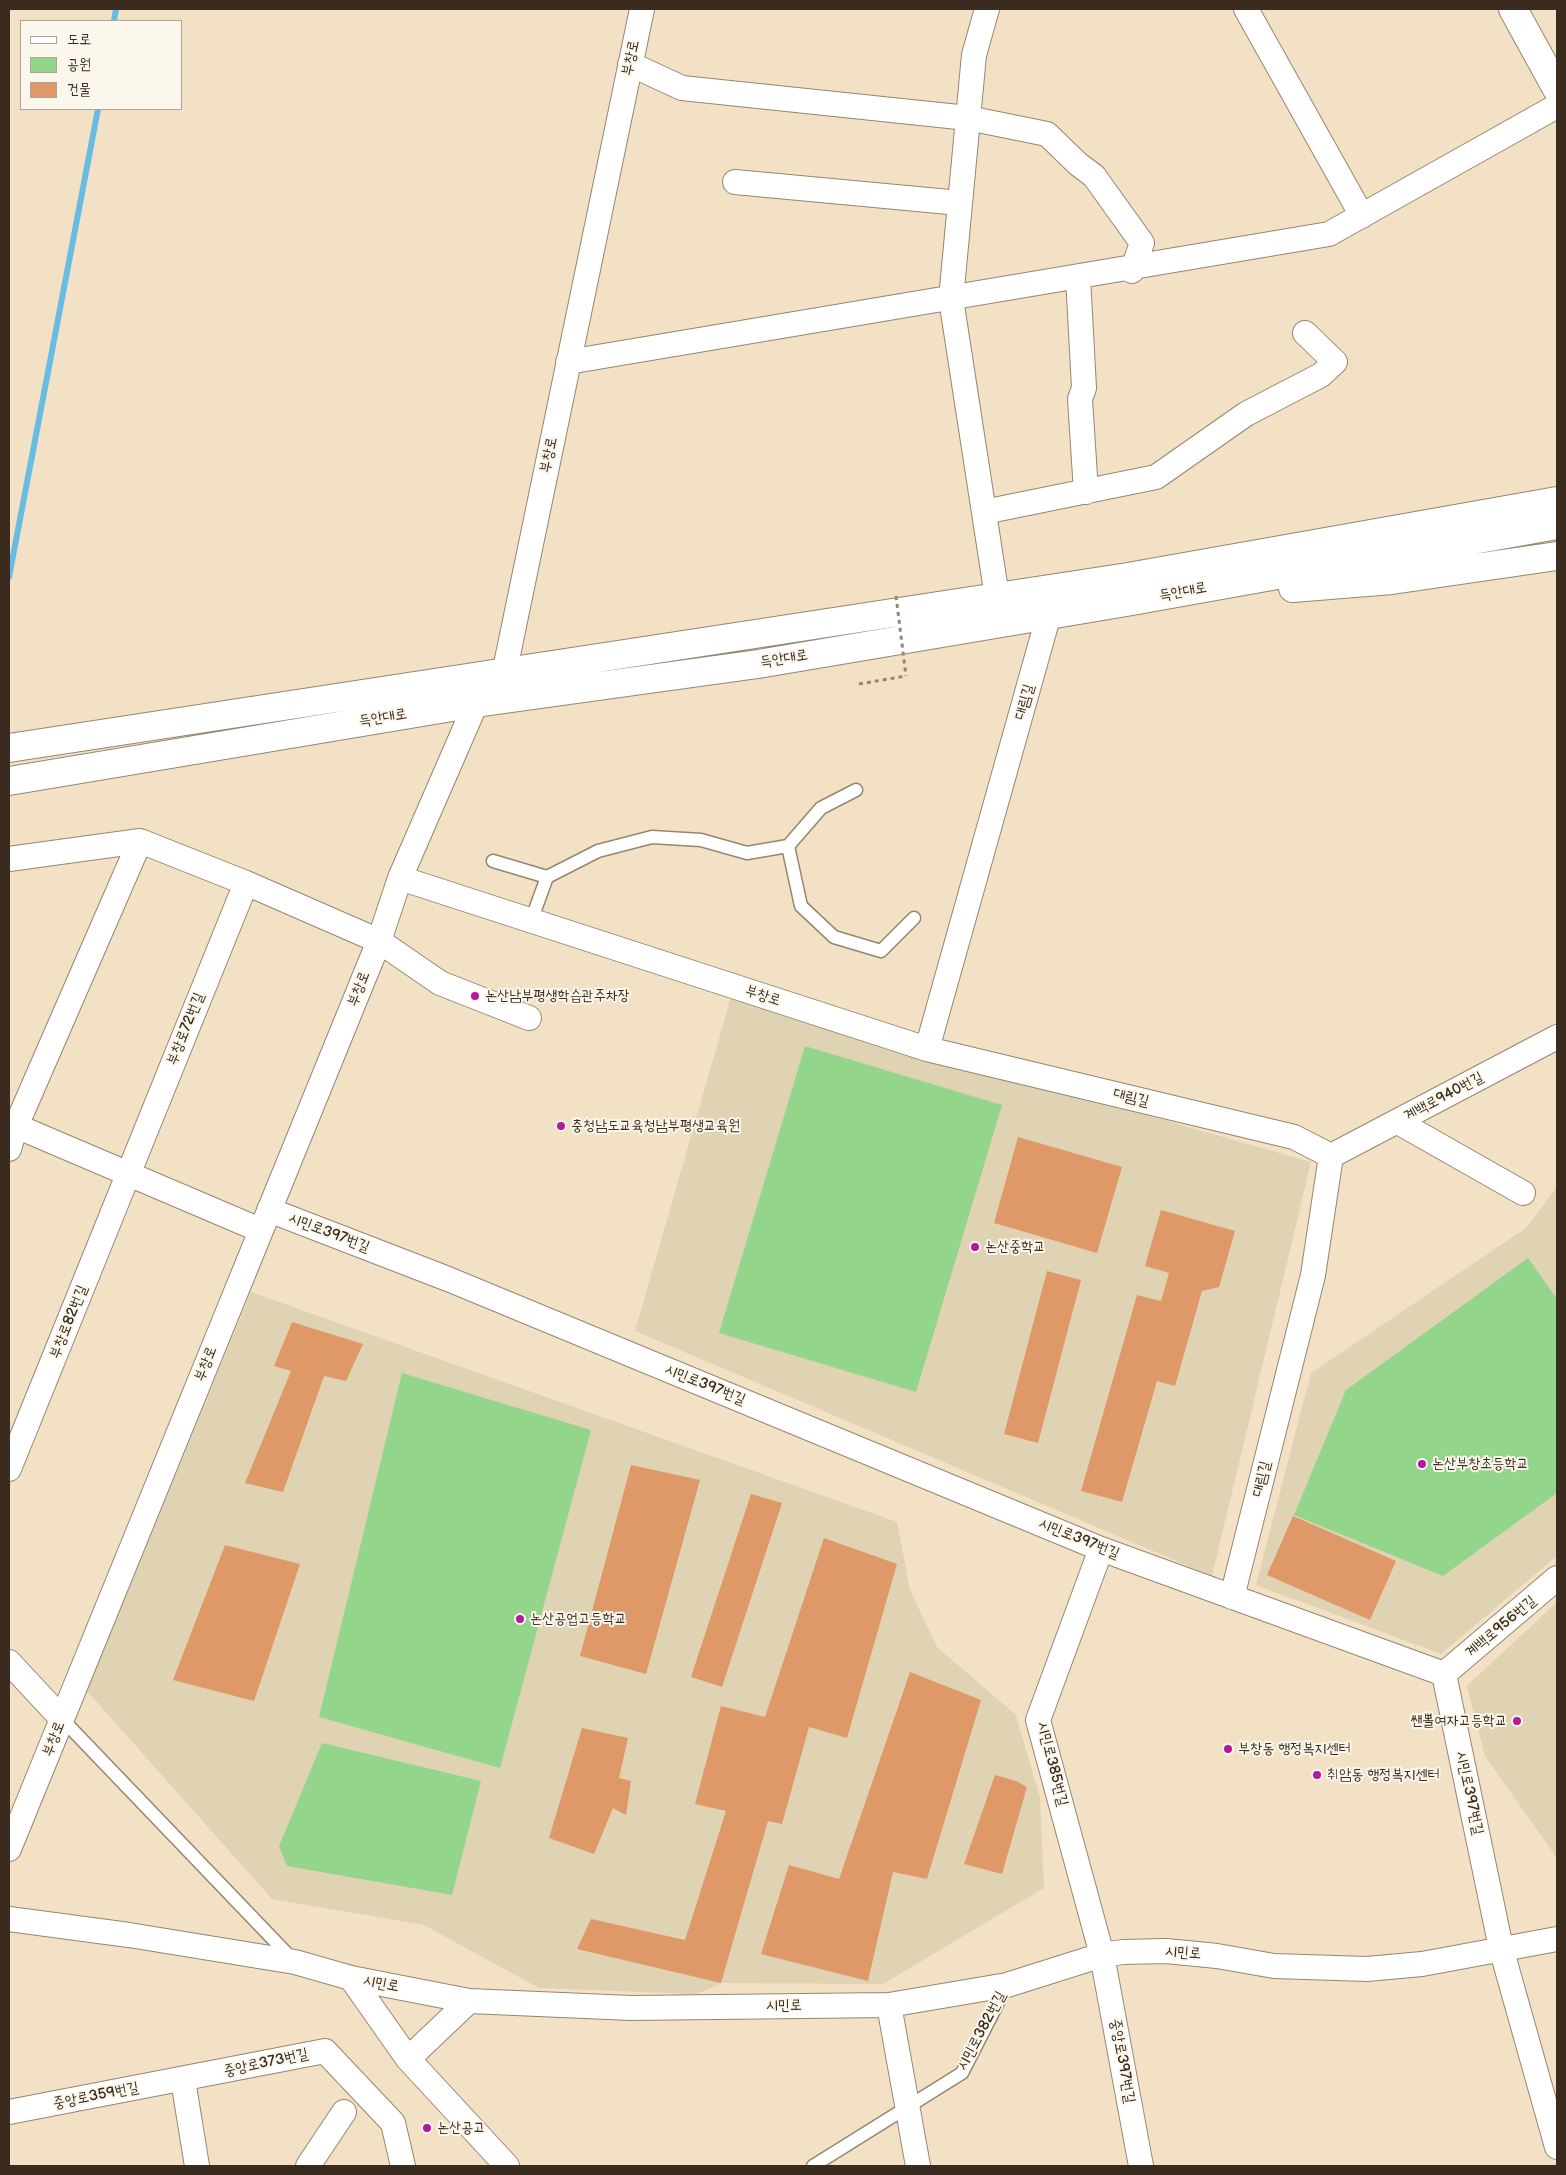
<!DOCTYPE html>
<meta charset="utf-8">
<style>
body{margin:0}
#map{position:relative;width:1566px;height:2175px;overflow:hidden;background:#f2e1c4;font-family:"Balsamiq Sans","Poor Story",sans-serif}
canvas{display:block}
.frame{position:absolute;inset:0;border:10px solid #3b2a1e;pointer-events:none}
.legend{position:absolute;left:20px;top:20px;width:162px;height:90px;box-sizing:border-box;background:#fbf7ec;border:1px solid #aea59a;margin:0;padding:6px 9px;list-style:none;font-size:15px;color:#3b2a1e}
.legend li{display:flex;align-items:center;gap:10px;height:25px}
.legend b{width:25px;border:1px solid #aea59a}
</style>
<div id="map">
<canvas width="1566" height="2175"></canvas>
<div class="frame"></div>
<ul class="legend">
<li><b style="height:6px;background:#fff"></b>도로</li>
<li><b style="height:14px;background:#94d58c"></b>공원</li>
<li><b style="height:14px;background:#df9868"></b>건물</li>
</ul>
</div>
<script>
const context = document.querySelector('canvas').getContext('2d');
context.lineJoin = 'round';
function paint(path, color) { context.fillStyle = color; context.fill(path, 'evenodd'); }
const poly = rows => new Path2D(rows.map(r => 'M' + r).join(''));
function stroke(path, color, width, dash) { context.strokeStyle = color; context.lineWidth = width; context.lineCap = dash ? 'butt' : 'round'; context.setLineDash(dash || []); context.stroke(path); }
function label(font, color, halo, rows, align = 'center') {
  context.font = font + ' "Balsamiq Sans","Poor Story",sans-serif'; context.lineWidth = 4; context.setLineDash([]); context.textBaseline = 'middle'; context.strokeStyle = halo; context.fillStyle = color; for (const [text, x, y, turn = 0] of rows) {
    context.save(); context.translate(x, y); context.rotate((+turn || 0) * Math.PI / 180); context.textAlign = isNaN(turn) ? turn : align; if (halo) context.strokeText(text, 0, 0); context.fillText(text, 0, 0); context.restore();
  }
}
const built = poly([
 [731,997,1311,1162,1212,1576,635,1331],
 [1557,1187,1557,1556,1441,1654,1256,1585,1311,1373,1526,1228],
 [251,1292,897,1522,910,1590,937,1647,1016,1715,1040,1798,1044,1888,883,1984,723,1983,696,1994,539,1988,424,1925,272,1899,87,1691],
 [1557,1602,1557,1858,1485,1756,1467,1686]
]);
const green = poly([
 [805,1046,1002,1105,916,1392,719,1333],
 [1528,1258,1557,1299,1557,1493,1443,1576,1294,1515,1346,1390],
 [402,1373,591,1430,500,1768,319,1717],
 [322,1743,481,1781,452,1895,287,1866,279,1846]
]);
const stream = poly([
 [114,21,116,9],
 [9,577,98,109]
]);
const building = poly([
 [1018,1137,1122,1167,1097,1253,994,1223],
 [1161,1210,1235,1231,1219,1287,1202,1291,1175,1386,1157,1381,1122,1502,1081,1491,1137,1295,1161,1301,1169,1273,1145,1266],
 [1047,1271,1081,1280,1038,1443,1004,1434],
 [292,1322,363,1344,346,1381,324,1376,283,1492,245,1483,291,1371,274,1366],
 [631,1465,700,1480,646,1674,580,1656],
 [751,1494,782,1503,722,1687,691,1677],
 [1293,1516,1396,1561,1370,1620,1267,1575],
 [824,1538,897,1564,847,1738,809,1727,782,1824,768,1821,721,1983,577,1949,591,1919,685,1940,726,1811,695,1804,721,1706,765,1717],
 [225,1545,300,1564,254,1701,173,1680],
 [910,1672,981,1700,927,1879,893,1872,868,1981,761,1954,789,1865,839,1879],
 [582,1728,628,1738,619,1778,631,1781,626,1815,613,1808,594,1854,549,1838],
 [995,1775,1016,1781,1027,1787,1002,1874,964,1864]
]);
const path = poly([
 [859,684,906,676]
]);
const lane = poly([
 [788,846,821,808,856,790],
 [493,861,547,877],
 [531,921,547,877,598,851,652,837,701,840,747,853,788,846,801,906,834,937,881,951,914,918],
 [62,1719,293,1960],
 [813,2166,962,2073,1007,1985]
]);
const street = poly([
 [987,9,974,55,951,299,997,597],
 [1246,9,1362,216],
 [630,64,682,88,968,118,1047,134,1078,164,1094,176,1142,243,1132,271],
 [735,182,960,203],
 [1078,277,1084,388,1080,399,1086,492],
 [568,362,1329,234,1557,106],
 [984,512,1156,477,1246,414,1321,375,1335,362,1305,333],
 [9,859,140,841,246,883,379,941,440,983,529,1018],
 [400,878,927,1049,1294,1137,1331,1156,1313,1275,1232,1597],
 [927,1049,1049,614],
 [1398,1122,1523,1193],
 [9,1123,260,1230],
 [9,1149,16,1126,140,841],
 [1331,1156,1557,1037],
 [269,1210,448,1279,1101,1549,1444,1674],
 [9,1469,246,883],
 [1101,1549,1038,1720,1102,1955,1141,2166],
 [9,1662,62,1719],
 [1444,1674,1501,1948,1557,2147],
 [1444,1674,1557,1578],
 [9,1849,379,941,400,878,476,703,504,674,642,9],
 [9,1919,129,1935,295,1962,351,1978,469,2001,631,2008,889,2005,1007,1985,1102,1955,1123,1952,1166,1951,1217,1956,1274,1966,1367,1969,1422,1964,1557,1939],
 [351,1978,408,2059,507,2166],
 [889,2005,918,2166],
 [408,2059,469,2001],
 [183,2080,197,2166],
 [9,2112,325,2051,393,2123,403,2166],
 [308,2166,344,2112]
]);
const secondary = poly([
 [1513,9,1557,89],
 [1293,588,1392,580,1557,556],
 [9,748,1128,577,1557,501],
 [9,781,476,703,758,664,1132,601,1557,525]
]);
const pathBridge = poly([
 [896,596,906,676]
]);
const markers = [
 [475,996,5,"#b5179e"],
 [561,1126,5,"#b5179e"],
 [975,1247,5,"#b5179e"],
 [1422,1464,5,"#b5179e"],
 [520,1619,5,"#b5179e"],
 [1517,1721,5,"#b5179e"],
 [1228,1749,5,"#b5179e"],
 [1317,1775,5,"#b5179e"],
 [427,2128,5,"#b5179e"]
];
const streetNames = [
 ["부창로",631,58,-78],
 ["부창로",549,455,-78],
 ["득안대로",1183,592,-10],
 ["득안대로",784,659,-9],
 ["대림길",1025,702,-74],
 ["득안대로",383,718,-9],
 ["부창로",359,989,-68],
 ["부창로",763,996,18],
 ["부창로72번길",186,1029,-68],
 ["계백로940번길",1444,1097,-28],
 ["대림길",1131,1098,14],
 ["시민로397번길",329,1233,21],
 ["부창로82번길",69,1322,-68],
 ["부창로",206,1364,-68],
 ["시민로397번길",705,1385,22],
 ["대림길",1262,1479,-76],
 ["시민로397번길",1079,1539,22],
 ["계백로956번길",1501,1627,-40],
 ["부창로",54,1739,-68],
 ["시민로385번길",1052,1764,76],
 ["시민로397번길",1469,1793,78],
 ["시민로",1183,1953,4],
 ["시민로",381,1984,11],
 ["시민로",784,2006,-1],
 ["시민로382번길",982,2031,-62],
 ["중앙로397번길",1122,2061,80],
 ["중앙로373번길",266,2063,-12],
 ["중앙로359번길",96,2096,-11]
];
const poiNames = [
 ["논산남부평생학습관주차장",485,996],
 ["충청남도교육청남부평생교육원",571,1126],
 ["논산중학교",985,1247],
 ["논산부창초등학교",1432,1464],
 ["논산공업고등학교",530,1619],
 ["쌘뽈여자고등학교",1507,1721,"right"],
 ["부창동 행정복지센터",1238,1749],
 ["취암동 행정복지센터",1327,1775],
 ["논산공고",437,2128]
];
paint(built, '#dfd3b4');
paint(green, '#94d58c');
stroke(stream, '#67bce4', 6);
paint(building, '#df9868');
stroke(lane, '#968671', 15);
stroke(street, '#968671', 26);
stroke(secondary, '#968671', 30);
stroke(path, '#968671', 3, [4, 4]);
stroke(lane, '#fff', 12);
stroke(street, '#fff', 24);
stroke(secondary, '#fff', 28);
stroke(pathBridge, '#968671', 3, [4, 4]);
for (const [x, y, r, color] of markers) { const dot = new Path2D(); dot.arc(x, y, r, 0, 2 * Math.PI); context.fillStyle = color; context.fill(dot); stroke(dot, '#fbf7ec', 2); }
label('15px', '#3b2a1e', '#fbf7ec', streetNames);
label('15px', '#3b2a1e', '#fbf7ec', poiNames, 'left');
</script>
